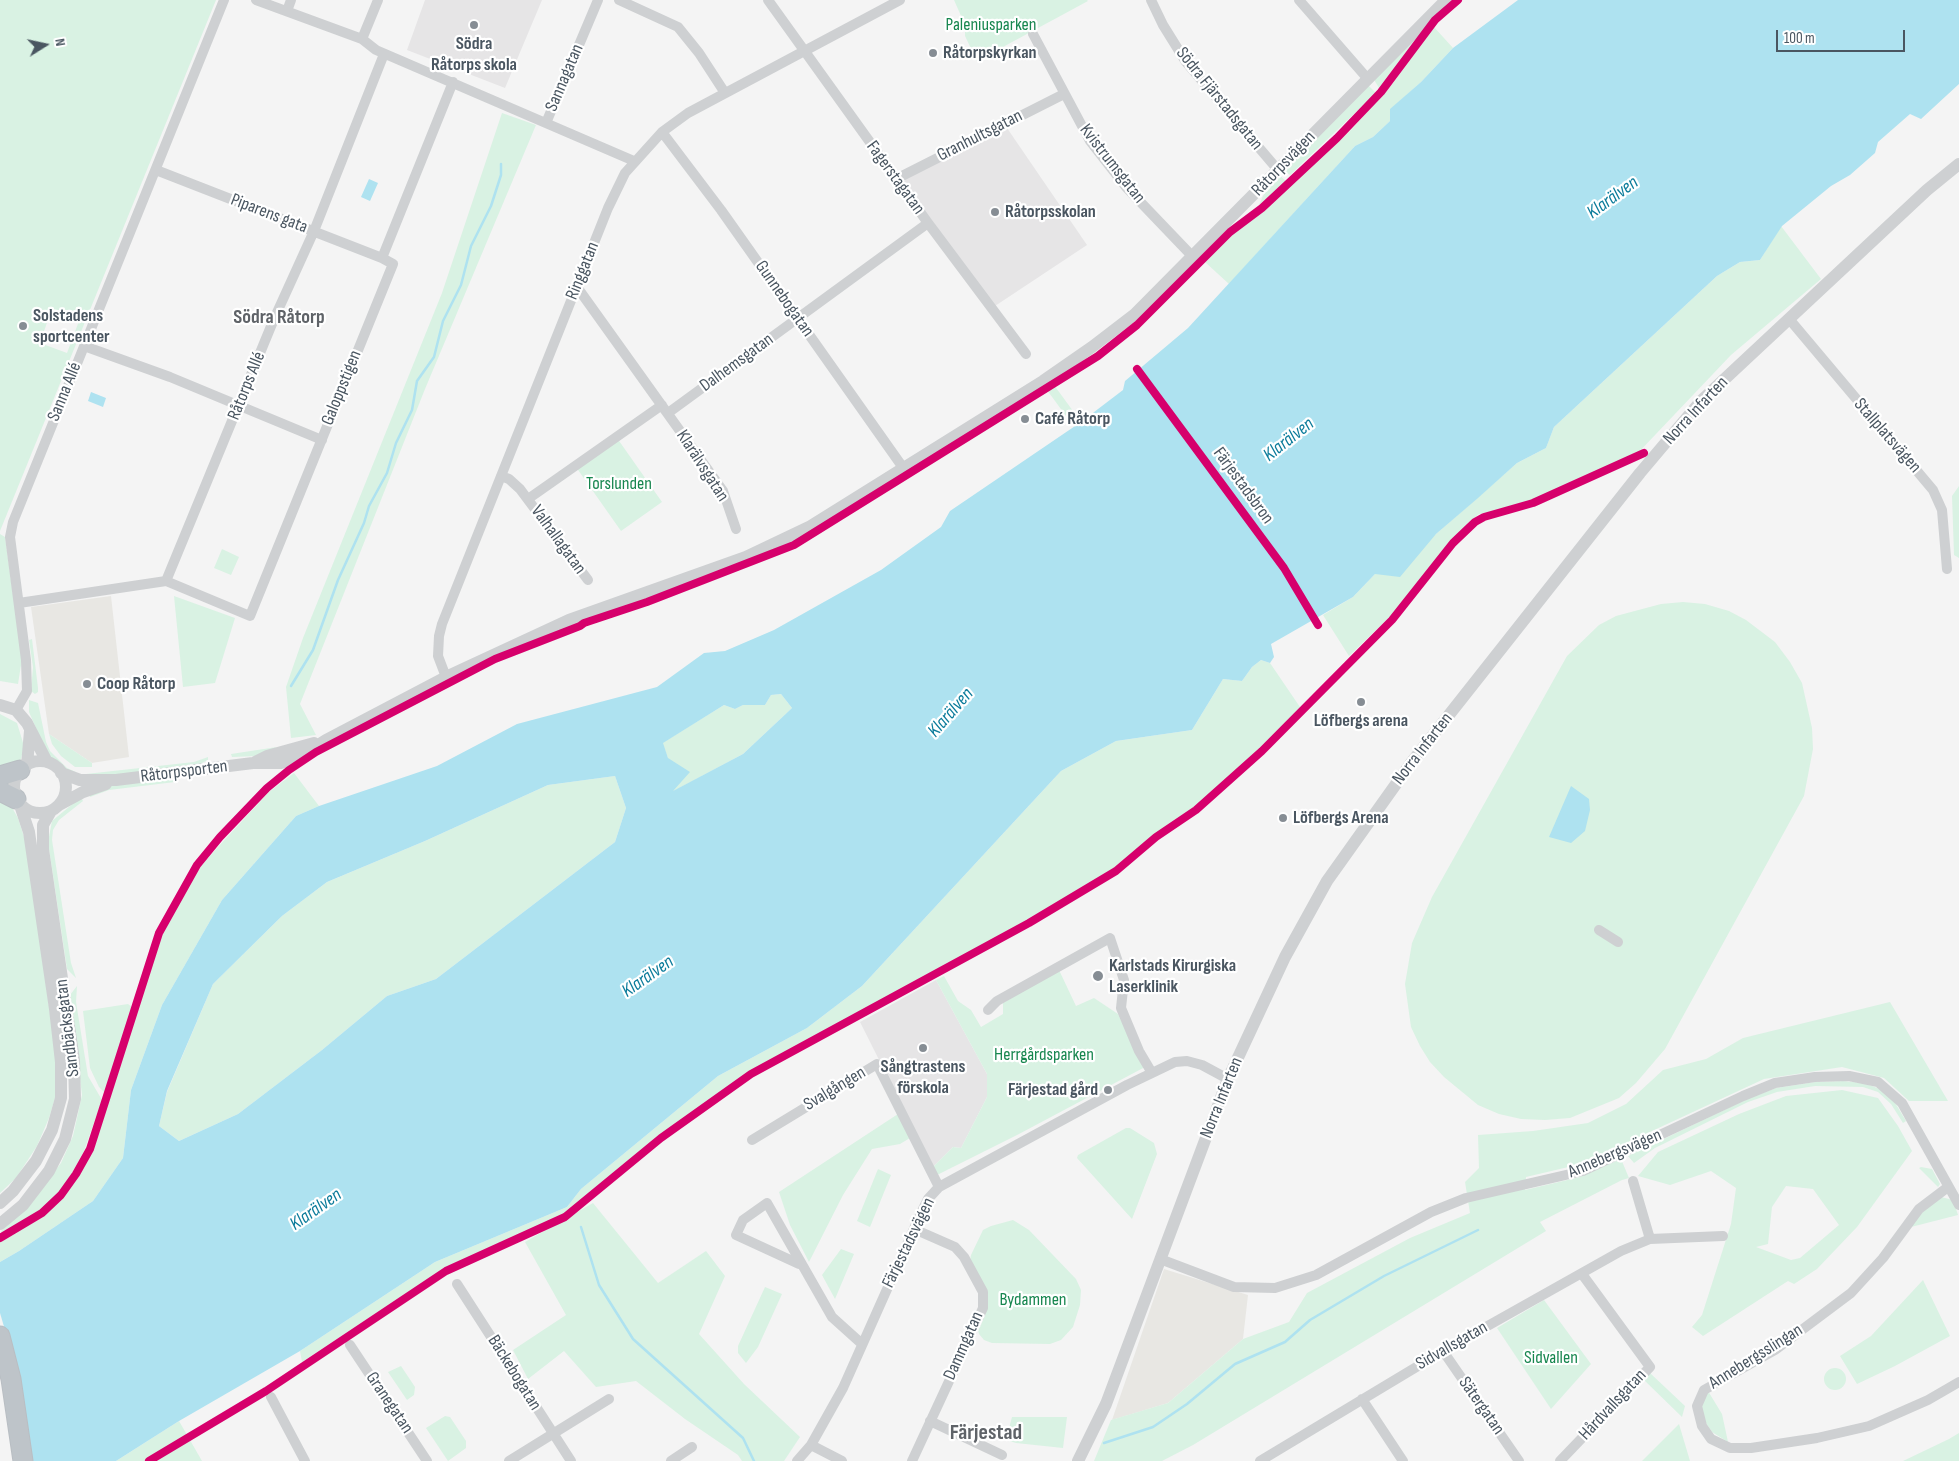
<!DOCTYPE html>
<meta charset="utf-8">
<style>
body{margin:0}
#map{position:relative;width:1959px;height:1461px;overflow:hidden;background:#f4f4f4;font-family:"Sofia Sans Condensed",sans-serif}
canvas{display:block}
.north{position:absolute;left:20px;top:20px;width:50px;height:50px;-webkit-text-stroke:4px #fff;paint-order:stroke;rotate:80deg;font-size:14px;font-weight:700;line-height:20px;text-align:center;color:#4a5661}
.north::after{content:'';display:block;margin:auto;width:18px;height:22px;background:#4a5661;clip-path:polygon(50% 0,100% 100%,50% 72%,0 100%)}
.scale{position:absolute;left:1776px;top:30px;width:129px;height:22px;box-sizing:border-box;border:2px solid #4a5661;border-top:0;padding-left:6px;font-size:15px;line-height:18px;white-space:nowrap;color:#4a5661;-webkit-text-stroke:4px #fff;paint-order:stroke}
</style>
<div id="map">
<canvas width="1959" height="1461"></canvas>
<div class="north">N</div>
<div class="scale">100 m</div>
</div>
<script>
const context = document.querySelector('canvas').getContext('2d');
context.lineJoin = 'round';
function paint(path, color) { context.fillStyle = color; context.fill(path, 'evenodd'); }
const poly = rows => new Path2D(rows.map(r => 'M' + r).join(''));
function stroke(path, color, width, dash) { context.strokeStyle = color; context.lineWidth = width; context.lineCap = dash ? 'butt' : 'round'; context.setLineDash(dash || []); context.stroke(path); }
function label(font, color, halo, rows, align = 'center') {
  context.font = font + ' "Sofia Sans Condensed",sans-serif'; context.lineWidth = 4.5; context.setLineDash([]); context.textBaseline = 'middle'; context.strokeStyle = halo; context.fillStyle = color; for (const [text, x, y, turn = 0] of rows) {
    context.save(); context.translate(x, y); context.rotate((+turn || 0) * Math.PI / 180); context.textAlign = isNaN(turn) ? turn : align; if (halo) context.strokeText(text, 0, 0); context.fillText(text, 0, 0); context.restore();
  }
}
const commercial = poly([
 [111,596,129,757,92,763,49,734,31,607],
 [1164,1269,1248,1295,1243,1339,1168,1403,1112,1420]
]);
const education = poly([
 [425,0,542,0,505,88,407,50],
 [1007,128,1087,245,995,306,902,180],
 [936,980,987,1074,987,1097,961,1148,953,1147,933,1167,860,1022]
]);
const green = poly([
 [0,0,216,0,0,531],
 [52,308,79,321,67,353,40,343],
 [954,0,1087,0,1088,1,977,61,965,36,965,25],
 [1434,27,1453,48,1421,82,1391,109,1390,121,1373,137,1355,146,1229,284,1205,262,1237,230,1263,211,1351,130,1393,83],
 [1423,29,1379,88,1373,78],
 [1367,84,1376,93,1290,175,1283,170],
 [502,113,536,125,425,389,300,704,316,735,291,738,286,687,303,638,442,293],
 [1279,175,1286,181,1259,205,1267,187],
 [1781,226,1821,279,1731,355,1637,454,1517,507,1479,514,1468,523,1404,603,1349,656,1323,615,1353,597,1375,574,1436,534,1517,463,1546,448,1554,427,1717,276,1740,262,1760,260],
 [1054,385,1081,422,1074,427,1047,390],
 [617,438,662,502,621,531,576,467],
 [1959,486,1959,558,1954,555,1952,496],
 [0,534,5,537,22,659,18,684,0,681],
 [222,549,239,557,231,575,214,568],
 [174,596,235,618,215,683,183,687],
 [1683,602,1705,604,1729,611,1746,620,1775,642,1790,662,1802,683,1812,728,1813,749,1804,796,1665,1049,1636,1083,1619,1098,1570,1118,1545,1120,1521,1119,1499,1114,1478,1105,1444,1077,1430,1062,1420,1046,1411,1027,1405,984,1412,943,1432,897,1567,656,1599,625,1616,616,1661,604],
 [32,639,38,688,38,692,35,694,31,691,33,667,29,640],
 [1261,660,1270,663,1302,710,1250,761,1200,805,1155,836,1132,858,1028,921,750,1073,683,1118,567,1214,443,1269,302,1362,300,1351,435,1262,567,1207,581,1189,718,1076,807,1028,862,986,1061,771,1116,741,1192,730,1223,679,1242,681,1252,667],
 [781,694,792,708,743,754,672,792,668,758,662,743,724,705,735,709,743,705,765,705,771,695],
 [29,700,38,703,46,742,50,751,67,768,76,772,65,771,49,758,29,712],
 [0,714,17,723,24,746,21,759,10,768,0,771],
 [49,734,92,763,92,767,75,767,61,756,52,744],
 [277,747,258,756,232,757,231,754],
 [208,757,208,760,198,765,86,778,86,774,194,762],
 [294,773,319,806,296,816,222,900,162,1005,131,1090,123,1158,93,1201,19,1251,0,1262,0,1241,43,1217,62,1198,87,1157,162,932,179,901,201,866,218,847,269,792],
 [615,776,626,808,615,842,436,979,387,996,322,1050,238,1114,179,1141,159,1126,167,1092,213,984,282,916,327,882,425,841,548,785],
 [171,779,175,782,109,790,90,797,89,794,110,786],
 [81,797,83,801,59,820,53,830,52,840,71,963,76,978,67,969,48,842,52,821],
 [0,799,10,804,18,818,26,843,57,1063,55,1098,49,1118,37,1146,16,1178,0,1193],
 [1059,970,1076,1006,1094,998,1118,1014,1145,1067,1019,1134,937,1175,933,1167,953,1147,961,1148,987,1097,987,1074,936,980,944,976,958,1001,971,1010,981,1027,1003,1014,1003,1003],
 [77,986,76,1002,88,1076,102,1100,84,1151,66,1184,41,1211,3,1234,1,1231,23,1211,61,1163,73,1136,82,1095,70,995],
 [1890,1002,1948,1101,1909,1101,1884,1078,1842,1067,1764,1079,1581,1164,1526,1177,1525,1190,1580,1177,1621,1159,1629,1178,1622,1180,1540,1222,1546,1231,1193,1445,1162,1461,1094,1461,1111,1420,1168,1403,1243,1339,1289,1322,1307,1293,1410,1238,1470,1213,1465,1182,1479,1168,1478,1135,1533,1131,1588,1123,1626,1104,1663,1070,1706,1059,1743,1038],
 [128,1004,132,1007,105,1093,99,1087,90,1068,83,1011],
 [1843,1081,1864,1083,1880,1089,1894,1101,1906,1121,1903,1123,1891,1104,1878,1092,1863,1087,1815,1086,1777,1092,1748,1102,1655,1148,1634,1163,1628,1156,1747,1099,1776,1088,1815,1082],
 [1842,1090,1878,1098,1898,1126,1912,1151,1857,1227,1817,1269,1794,1284,1788,1281,1703,1336,1692,1327,1702,1315,1731,1224,1736,1188,1711,1171,1670,1185,1638,1176,1658,1152,1739,1114,1786,1096],
 [1786,1186,1813,1189,1839,1225,1800,1258,1791,1260,1756,1247,1768,1244,1772,1207],
 [898,1114,910,1138,900,1144,872,1149,843,1195,809,1262,790,1225,779,1192],
 [1126,1128,1130,1128,1154,1143,1157,1154,1132,1219,1077,1158,1078,1155],
 [1921,1167,1932,1169,1940,1184,1938,1187,1919,1168],
 [878,1169,891,1175,870,1227,857,1221],
 [1941,1197,1953,1200,1958,1215,1911,1227,1922,1210],
 [593,1203,658,1283,706,1251,725,1276,699,1334,744,1384,800,1437,784,1461,742,1461,738,1455,685,1419,636,1381,596,1387,564,1351,528,1379,513,1350,566,1315,525,1242],
 [1013,1220,1029,1230,1076,1279,1081,1290,1080,1305,1073,1327,1061,1340,1050,1344,992,1343,984,1340,979,1334,978,1330,986,1313,988,1292,970,1260,971,1255,983,1230,991,1226],
 [841,1249,854,1254,835,1299,822,1275],
 [1923,1280,1950,1336,1895,1366,1857,1384,1840,1356,1871,1336],
 [765,1287,782,1294,758,1347,746,1363,738,1353,738,1346],
 [1544,1300,1591,1364,1551,1409,1497,1328],
 [401,1366,415,1387,414,1395,407,1400,388,1372],
 '1824 1379a11 11 0 1 1 22 0a11 11 0 1 1-22 0Z',
 [1650,1373,1685,1406,1682,1417,1644,1380],
 [1708,1391,1722,1414,1728,1442,1712,1432,1704,1420,1701,1408],
 [445,1416,450,1417,466,1441,466,1448,448,1461,426,1428],
 [1012,1417,1067,1417,1063,1448,1016,1443,1006,1440],
 [179,1421,202,1461,116,1461],
 [1679,1424,1690,1461,1642,1461],
 [1959,1433,1959,1461,1903,1461,1949,1439]
]);
const water = poly([
 [1518,0,1959,0,1959,84,1921,119,1910,114,1878,142,1875,153,1850,175,1831,186,1782,226,1760,260,1740,262,1717,276,1554,427,1546,448,1517,463,1478,498,1436,534,1400,577,1375,574,1353,597,1271,644,1274,657,1270,663,1261,660,1252,667,1242,681,1223,679,1192,730,1116,741,1061,771,862,986,807,1028,718,1076,581,1189,567,1207,435,1262,300,1351,179,1421,116,1461,0,1461,0,1262,19,1251,93,1201,123,1158,131,1090,162,1005,222,900,296,816,319,806,437,766,517,724,657,687,704,653,725,651,774,630,881,570,941,527,950,511,1081,422,1123,390,1125,381,1188,328,1355,146,1373,137,1390,121,1390,109,1421,82,1453,48],
 [781,694,792,708,743,754,673,791,690,772,668,758,663,743,724,705,735,709,743,705,765,705,771,695],
 [615,776,626,808,615,842,436,979,387,996,322,1050,238,1114,179,1141,159,1126,167,1091,213,984,282,916,327,882,425,841,548,785],
 [369,179,378,183,370,201,361,197],
 [91,392,106,398,103,407,88,401],
 [1571,786,1589,799,1590,810,1585,831,1571,843,1549,837]
]);
const pier = poly([
 [0,1313,5,1330,31,1461,0,1461]
]);
const stream = poly([
 [291,686,313,650,338,580,364,523,369,506,387,473,396,443,412,410,417,381,434,357,443,321,461,285,471,246,491,206,501,175,501,164],
 [581,1227,599,1285,633,1339,743,1438,754,1461],
 [1104,1443,1153,1427,1187,1404,1235,1364,1285,1342,1310,1320,1384,1276,1478,1230]
]);
const minor = poly([
 [256,0,362,39,376,50,634,161],
 [619,0,678,27,699,53,725,93],
 [768,0,928,223,1026,354],
 [1151,0,1163,25,1186,62,1278,170],
 [1299,0,1367,78],
 [287,11,291,0],
 [1033,34,1090,141,1126,187,1193,257],
 [362,39,378,0],
 [546,123,598,0],
 [662,132,721,210,904,469],
 [156,170,382,258],
 [896,179,1064,94],
 [577,287,723,491,736,529],
 [1790,320,1933,490,1942,510,1947,569],
 [84,346,170,377,322,440],
 [668,413,928,223],
 [501,476,509,479,520,489,588,580],
 [528,499,662,405],
 [166,581,250,616,393,264,382,258,453,82],
 [19,603,166,581,274,319,314,231,384,54],
 [446,677,438,656,439,636,442,624,608,208,625,173,662,132,688,113,900,0],
 [16,710,27,691,26,660,10,537,13,522,224,0],
 [1599,930,1618,942],
 [988,1010,997,1001,1110,938,1124,980,1121,1008,1139,1051,1152,1073],
 [752,1140,877,1064,939,1187],
 [1633,1181,1650,1239],
 [1948,1187,1919,1209,1883,1258,1851,1293,1775,1350,1704,1390,1697,1406,1702,1426,1711,1439,1730,1448,1751,1448,1817,1438,1869,1426,1928,1400,1959,1382],
 [1160,1259,1234,1287,1275,1288,1316,1275,1431,1212,1466,1198,1583,1171,1743,1096,1775,1083,1815,1077,1849,1076,1878,1082,1902,1103,1959,1205],
 [799,1264,736,1235,743,1220,767,1203,832,1317,862,1344],
 [457,1284,571,1461],
 [350,1345,427,1461],
 [1443,1351,1519,1461],
 [271,1397,305,1461],
 [1362,1399,1403,1461],
 [930,1421,1002,1455],
 [811,1445,842,1461],
 [509,1461,609,1399],
 [671,1461,692,1447],
 [797,1461,811,1445,843,1388,921,1213,928,1199,939,1187,1127,1085,1175,1062,1187,1061,1202,1065,1228,1079],
 [912,1461,983,1308,983,1292,964,1257,955,1247,914,1229],
 [1260,1461,1443,1351,1621,1251,1650,1239,1723,1236],
 [1560,1461,1650,1367,1582,1274]
]);
const tertiary = poly([
 [0,705,16,710,27,723,47,762],
 '14 787a26 26 0 1 1 52 0a26 26 0 1 1-52 0Z',
 [255,762,267,756,314,743],
 [27,765,30,731],
 [61,773,80,780,116,780,253,763,281,763,296,759,326,740,446,677,569,620,746,557,809,527,1043,381,1092,347,1135,314,1446,0],
 [59,805,83,792,106,784],
 [0,1203,13,1191,36,1161,52,1130,61,1098,61,1062,55,1009,29,832,20,805],
 [0,1224,23,1205,49,1171,65,1139,75,1099,74,1060,43,849,43,825,51,811],
 [1078,1461,1106,1404,1228,1079,1285,957,1327,881,1411,763,1640,473,1700,402,1927,190,1959,164]
]);
const motorway = poly([
 [0,776,20,770],
 [0,791,16,799],
 [0,1336,11,1379,23,1461]
]);
const cycleway = poly([
 [1137,369,1284,568,1318,625],
 [0,1238,42,1213,61,1195,76,1174,90,1149,159,933,197,865,220,837,267,788,289,770,316,752,495,659,580,626,584,623,647,602,794,545,1098,356,1137,325,1230,232,1262,208,1337,138,1381,92,1435,20,1458,0],
 [149,1461,266,1391,446,1271,565,1217,661,1138,751,1074,1029,923,1116,871,1156,837,1196,810,1262,751,1392,620,1453,543,1475,522,1484,517,1533,503,1644,453]
]);
const markers = [
 [474,25,5,"#868d94"],
 [933,53,5,"#868d94"],
 [995,212,5,"#868d94"],
 [23,326,5,"#868d94"],
 [1025,419,5,"#868d94"],
 [87,684,5,"#868d94"],
 [1361,702,5,"#868d94"],
 [1283,818,5,"#868d94"],
 [1098,976,6,"#868d94"],
 [923,1048,5,"#868d94"],
 [1108,1090,5,"#868d94"]
];
const parkNames = [
 ["Paleniusparken",991,25],
 ["Torslunden",619,484],
 ["Herrgårdsparken",1044,1055],
 ["Bydammen",1033,1300],
 ["Sidvallen",1551,1358]
];
const poiNames = [
 ["Södra",474,44,"center"],
 ["Råtorps skola",474,65,"center"],
 ["Råtorpskyrkan",943,53],
 ["Råtorpsskolan",1005,212],
 ["Solstadens",33,316],
 ["sportcenter",33,337],
 ["Café Råtorp",1035,419],
 ["Coop Råtorp",97,684],
 ["Löfbergs arena",1361,721,"center"],
 ["Löfbergs Arena",1293,818],
 ["Karlstads Kirurgiska",1109,966],
 ["Laserklinik",1109,987],
 ["Sångtrastens",923,1067,"center"],
 ["förskola",923,1088,"center"],
 ["Färjestad gård",1098,1090,"right"]
];
const streetNames = [
 ["Sannagatan",565,78,-67],
 ["Södra Fjärstadsgatan",1219,99,51],
 ["Granhultsgatan",980,136,-27],
 ["Kvistrumsgatan",1112,164,52],
 ["Råtorpsvägen",1284,164,-46],
 ["Fagerstagatan",895,178,54],
 ["Piparens gata",269,214,21],
 ["Ringgatan",583,271,-68],
 ["Gunnebogatan",784,299,55],
 ["Dalhemsgatan",737,363,-36],
 ["Råtorps Allé",247,386,-68],
 ["Galoppstigen",342,388,-68],
 ["Sanna Allé",65,392,-68],
 ["Norra Infarten",1696,411,-47],
 ["Stallplatsvägen",1887,436,49],
 ["Klarälvsgatan",702,466,57],
 ["Färjestadsbron",1243,486,54],
 ["Valhallagatan",558,540,54],
 ["Norra Infarten",1423,749,-52],
 ["Råtorpsporten",184,772,-7],
 ["Sandbäcksgatan",68,1028,-97],
 ["Svalgången",835,1089,-31],
 ["Norra Infarten",1222,1098,-68],
 ["Annebergsvägen",1615,1154,-23],
 ["Färjestadsvägen",909,1243,-64],
 ["Dammgatan",964,1346,-66],
 ["Sidvallsgatan",1452,1346,-30],
 ["Annebergsslingan",1756,1357,-32],
 ["Bäckebogatan",514,1373,58],
 ["Granegatan",389,1403,56],
 ["Hårdvallsgatan",1613,1405,-47],
 ["Sätergatan",1481,1406,55]
];
const waterNames = [
 ["Klarälven",1613,198,-36],
 ["Klarälven",1289,440,-38],
 ["Klarälven",951,713,-49],
 ["Klarälven",648,977,-35],
 ["Klarälven",316,1210,-35]
];
const quarterNames = [
 ["Södra Råtorp",279,318]
];
const districtNames = [
 ["Färjestad",986,1433]
];
paint(commercial, '#e8e7e3');
paint(education, '#e6e5e6');
paint(green, '#d9f2e3');
paint(water, '#aee2f0');
paint(pier, '#f4f4f4');
stroke(stream, '#aee2f0', 2.5);
stroke(motorway, '#b9bec3', 21);
stroke(minor, '#ced0d2', 10);
stroke(tertiary, '#ced0d2', 12);
stroke(motorway, '#bec4c9', 19);
stroke(cycleway, '#d6006c', 8);
for (const [x, y, r, color] of markers) { const dot = new Path2D(); dot.arc(x, y, r, 0, 2 * Math.PI); context.fillStyle = color; context.fill(dot); stroke(dot, '#fff', 2); }
label('18px', '#17864f', '#fff', parkNames);
label('bold 18px', '#4a5661', '#fff', poiNames, 'left');
label('18px', '#4a5661', '#fff', streetNames);
label('italic 19px', '#0c7c9b', '#fff', waterNames);
label('bold 20px', '#5f6368', '#fff', quarterNames);
label('bold 22px', '#5f6368', '#fff', districtNames);
</script>
